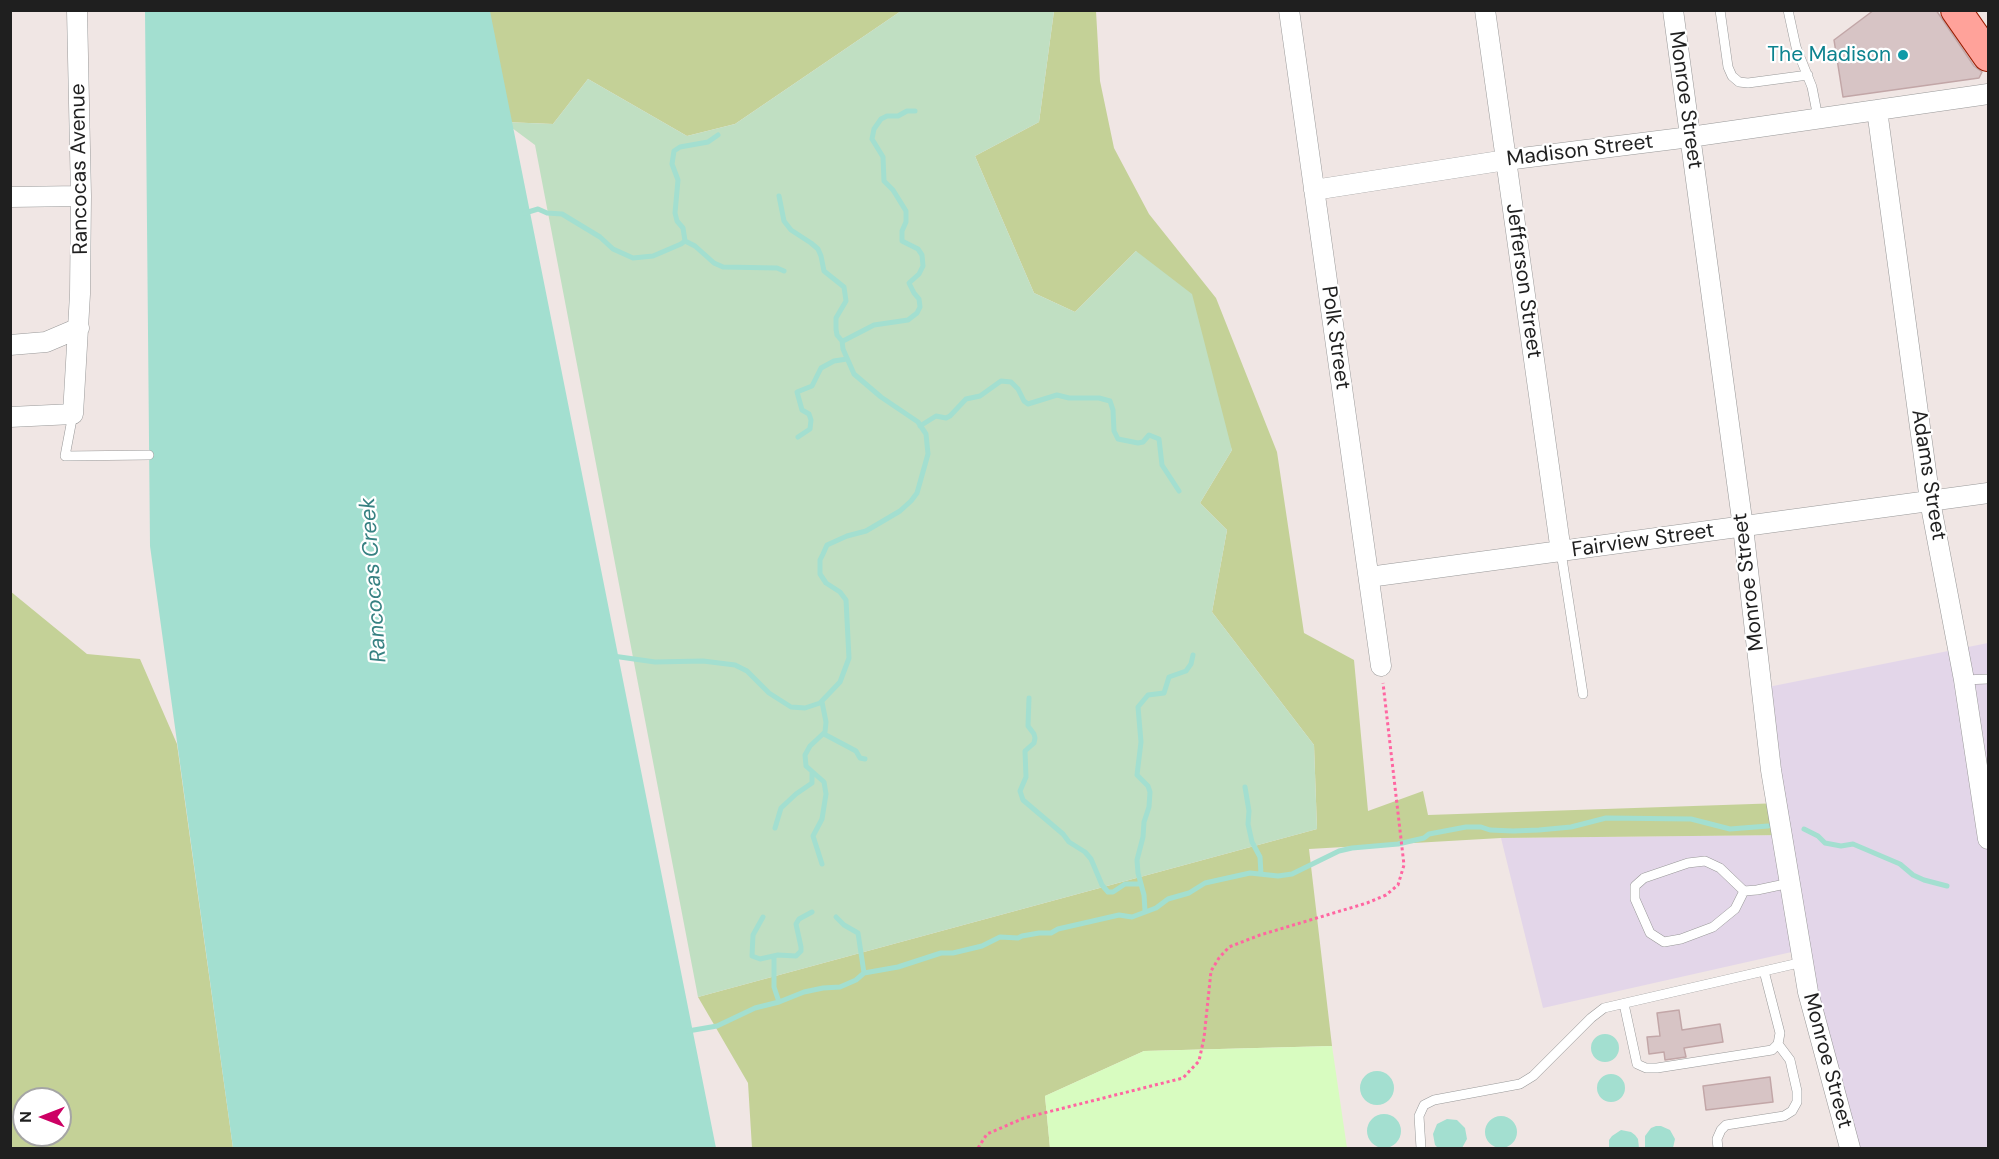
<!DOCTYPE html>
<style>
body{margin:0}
#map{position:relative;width:1999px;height:1159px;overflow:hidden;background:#f0e6e4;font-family:"DM Sans",sans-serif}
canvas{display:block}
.frame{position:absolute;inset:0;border:12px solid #1f1f1f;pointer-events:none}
.north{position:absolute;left:12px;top:1087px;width:60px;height:60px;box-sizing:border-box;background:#fff;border:2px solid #a5a5a5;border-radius:50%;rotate:270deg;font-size:16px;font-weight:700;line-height:24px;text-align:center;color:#1f1f1f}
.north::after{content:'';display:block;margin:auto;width:21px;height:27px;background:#cd0064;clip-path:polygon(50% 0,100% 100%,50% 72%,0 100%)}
</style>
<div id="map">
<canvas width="1999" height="1159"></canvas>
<div class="frame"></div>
<div class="north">N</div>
</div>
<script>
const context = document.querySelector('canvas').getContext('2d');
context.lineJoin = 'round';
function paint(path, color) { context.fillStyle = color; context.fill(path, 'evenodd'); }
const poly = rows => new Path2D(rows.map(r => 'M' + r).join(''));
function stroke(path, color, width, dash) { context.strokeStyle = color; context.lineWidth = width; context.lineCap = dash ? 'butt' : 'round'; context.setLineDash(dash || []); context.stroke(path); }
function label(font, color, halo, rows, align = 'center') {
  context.font = font + ' "DM Sans",sans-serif'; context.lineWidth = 4.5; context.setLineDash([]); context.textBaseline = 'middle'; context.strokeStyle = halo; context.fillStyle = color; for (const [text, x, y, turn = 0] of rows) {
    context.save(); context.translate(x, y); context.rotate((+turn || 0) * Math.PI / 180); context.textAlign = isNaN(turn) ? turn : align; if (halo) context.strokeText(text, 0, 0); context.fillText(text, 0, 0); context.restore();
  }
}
const industrial = poly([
 [1988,643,1988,1148,1853,1148,1805,949,1543,1008,1501,838,1787,835,1763,688]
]);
const forest = poly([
 [478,11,901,11,735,124,687,136,588,79,553,124,504,122],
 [1054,11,1096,11,1100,81,1114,148,1149,214,1216,298,1277,452,1304,633,1354,660,1368,811,1423,791,1428,815,1782,803,1787,835,1501,838,1309,849,1332,1046,1144,1051,1045,1096,1050,1148,752,1148,748,1083,698,997,1317,829,1314,745,1212,612,1227,530,1200,503,1232,450,1136,251,1075,312,1034,293,975,156,1039,122],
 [10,591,87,654,140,659,177,744,233,1148,11,1148],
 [24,1099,60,1099,60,1135,24,1135]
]);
const wetland = poly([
 [901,11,1054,11,1039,122,975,156,1034,293,1075,312,1136,251,1192,294,1232,450,1200,503,1227,530,1212,612,1314,745,1317,829,698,997,535,145,504,122,553,124,588,79,687,136,735,124]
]);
const park = poly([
 [1332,1046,1347,1148,1050,1148,1045,1096,1144,1051]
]);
const water = poly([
 [145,11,490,11,716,1148,233,1148,150,546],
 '1591 1048a14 14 0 1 1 28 0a14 14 0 1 1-28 0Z',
 '1360 1088a17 17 0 1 1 34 0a17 17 0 1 1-34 0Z',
 '1597 1088a14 14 0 1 1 28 0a14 14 0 1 1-28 0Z',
 '1367 1131a17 17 0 1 1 34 0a17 17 0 1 1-34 0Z',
 '1485 1132a16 16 0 1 1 32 0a16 16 0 1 1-32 0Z',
 [1447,1119,1457,1120,1465,1128,1467,1139,1462,1148,1438,1148,1435,1145,1433,1134,1437,1124],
 [1656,1126,1661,1126,1670,1130,1675,1139,1673,1148,1645,1148,1645,1136,1651,1128],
 [1621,1130,1631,1132,1635,1135,1638,1139,1639,1148,1609,1148,1609,1140,1612,1136]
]);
const stream = poly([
 [525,213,538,209,547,213,562,214,600,237,613,249,633,258,653,256,681,244,685,241],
 [685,241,683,228,677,221,675,213,678,180,672,164,674,151,680,147,708,142,718,135],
 [685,241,695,246,714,263,723,267,777,268,784,271],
 [843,341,874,325,908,320,917,313,920,307,919,299,914,293,909,283,919,274,923,266,922,255,918,249,902,241,902,231,906,222,906,211,893,190,884,181,883,157,872,139,874,129,881,119,887,116,898,116,907,111,915,111],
 [920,426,936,416,946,418,950,416,966,399,980,396,1001,381,1011,382,1018,389,1024,401,1028,404,1057,395,1069,398,1099,398,1110,401,1113,410,1114,431,1118,439,1138,443,1143,442,1149,435,1159,439,1162,465,1179,491],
 [798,437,810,429,811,420,809,414,802,410,797,392,812,386,821,368,834,361,847,359],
 [613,656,655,662,703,661,735,665,747,671,769,693,791,707,805,708,820,703,840,682,849,658,846,600,840,592,826,583,820,574,820,560,823,554,827,545,847,536,866,531,900,511,911,501,917,493,928,454,926,434,918,422,881,397,854,374,843,349,842,341,837,335,836,329,836,318,846,301,844,287,824,271,821,256,818,249,811,243,791,230,784,221,779,196],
 [1029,698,1028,726,1034,734,1035,738,1034,743,1025,751,1026,777,1020,791,1023,800,1063,834,1069,842,1085,852,1091,859,1102,885,1108,892,1113,892,1125,884,1140,884],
 [822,702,826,722,825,732,810,746,805,755,806,766,824,782,826,794,822,819,813,836,822,864],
 [824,734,856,751,860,758,865,759],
 [1245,787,1249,811,1248,824,1252,842,1260,857,1261,874],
 [775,828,781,808,796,794,812,783,812,772],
 [1804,829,1818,836,1825,843,1841,846,1853,844,1900,864,1913,875,1924,880,1947,886],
 [1145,911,1144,895,1138,873,1137,860,1143,837,1144,822,1149,807,1150,792,1148,786,1137,775,1141,742,1138,707,1148,695,1164,693,1169,677,1186,671,1191,664,1193,655],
 [763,917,753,935,752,956,760,959,778,955,796,956,801,951,801,947,796,924,799,919,812,912],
 [836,917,844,925,858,933,864,973],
 [774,957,774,987,779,1002],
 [688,1031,717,1026,755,1008,779,1002,804,992,823,988,840,987,856,980,864,973,898,967,941,953,953,953,982,946,1000,937,1018,938,1022,936,1039,933,1051,933,1058,929,1119,915,1132,917,1156,908,1168,899,1189,893,1205,883,1250,873,1278,876,1292,874,1339,851,1352,848,1398,844,1424,838,1429,834,1466,827,1481,827,1490,830,1513,831,1539,830,1571,827,1606,818,1691,819,1730,829,1768,826]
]);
const building = poly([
 [1874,10,1936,10,1974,66,1982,72,1979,78,1843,97,1834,40,1874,10],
 [1679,1010,1682,1030,1720,1024,1723,1042,1684,1048,1686,1057,1665,1060,1664,1052,1649,1054,1647,1037,1660,1036,1657,1013,1679,1010],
 [1770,1077,1773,1102,1706,1110,1703,1086,1770,1077]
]);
const path = poly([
 [978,1148,987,1134,1024,1118,1183,1078,1199,1061,1204,1038,1211,971,1219,958,1229,947,1260,935,1367,903,1386,895,1398,885,1404,865,1383,683]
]);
const lane = poly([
 [1720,10,1728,67,1732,76,1739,82,1748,83,1808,75],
 [1788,10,1796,47,1812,87,1818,118],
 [73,414,65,456,149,455],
 [1561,552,1583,694],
 [1964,680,1988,679],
 [1744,891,1735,909,1713,927,1681,939,1664,942,1650,933,1635,899,1635,886,1644,878,1688,863,1705,861,1720,868,1744,891,1757,890,1790,883],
 [1624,1004,1637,1064,1646,1068,1657,1068,1772,1050,1778,1044,1780,1033,1764,971],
 [1421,1148,1419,1116,1424,1105,1434,1100,1520,1084,1533,1076,1591,1018,1604,1008,1803,962],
 [1718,1148,1717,1139,1721,1130,1726,1125,1784,1116,1792,1111,1797,1102,1797,1091,1790,1060,1778,1044]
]);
const street = poly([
 [1289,10,1381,666],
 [1485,10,1561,552],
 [1673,10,1743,527,1771,770,1808,992,1850,1148],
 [1877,110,1930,501,1964,680,1988,839],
 [1314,190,1506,160,1690,137,1988,94],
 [10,197,81,196],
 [10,345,46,342,79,328],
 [10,417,73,414,80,294,81,196,77,10],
 [1369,577,1988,493]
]);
const primary = poly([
 [1956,10,1988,56]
]);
const markers = [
 [1903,55,6,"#0f9aa8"]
];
const cultureNames = [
 ["The Madison",1891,55]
];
const streetNames = [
 ["Monroe Street",1685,100,82],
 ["Madison Street",1580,151,-7],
 ["Rancocas Avenue",80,169,-91],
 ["Jefferson Street",1523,281,82],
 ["Polk Street",1335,338,82],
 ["Adams Street",1928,475,81],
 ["Fairview Street",1643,541,-8],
 ["Monroe Street",1749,582,-97],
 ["Monroe Street",1827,1061,75]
];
const waterNames = [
 ["Rancocas Creek",374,580,-94]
];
paint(industrial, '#e3d6e9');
paint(forest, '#c4d197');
paint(wetland, '#c0dfc2');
paint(park, '#d8fcc0');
paint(water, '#a3dfd0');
stroke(stream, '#a3dfd0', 5);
paint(building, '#d7c4c5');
stroke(building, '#c2a6a7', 1.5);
stroke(lane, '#999', 10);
stroke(street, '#999', 21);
stroke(primary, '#991c00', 32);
stroke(path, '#ff66a1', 3, [3, 3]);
stroke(lane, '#fff', 9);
stroke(street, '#fff', 20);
stroke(primary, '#ffa29a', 30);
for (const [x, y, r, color] of markers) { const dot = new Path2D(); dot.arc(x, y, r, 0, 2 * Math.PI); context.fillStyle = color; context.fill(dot); stroke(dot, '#fff', 2); }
label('21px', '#0d838f', '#fff', cultureNames, 'right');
label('21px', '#1f1f1f', '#fff', streetNames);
label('italic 22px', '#378182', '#fff', waterNames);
</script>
